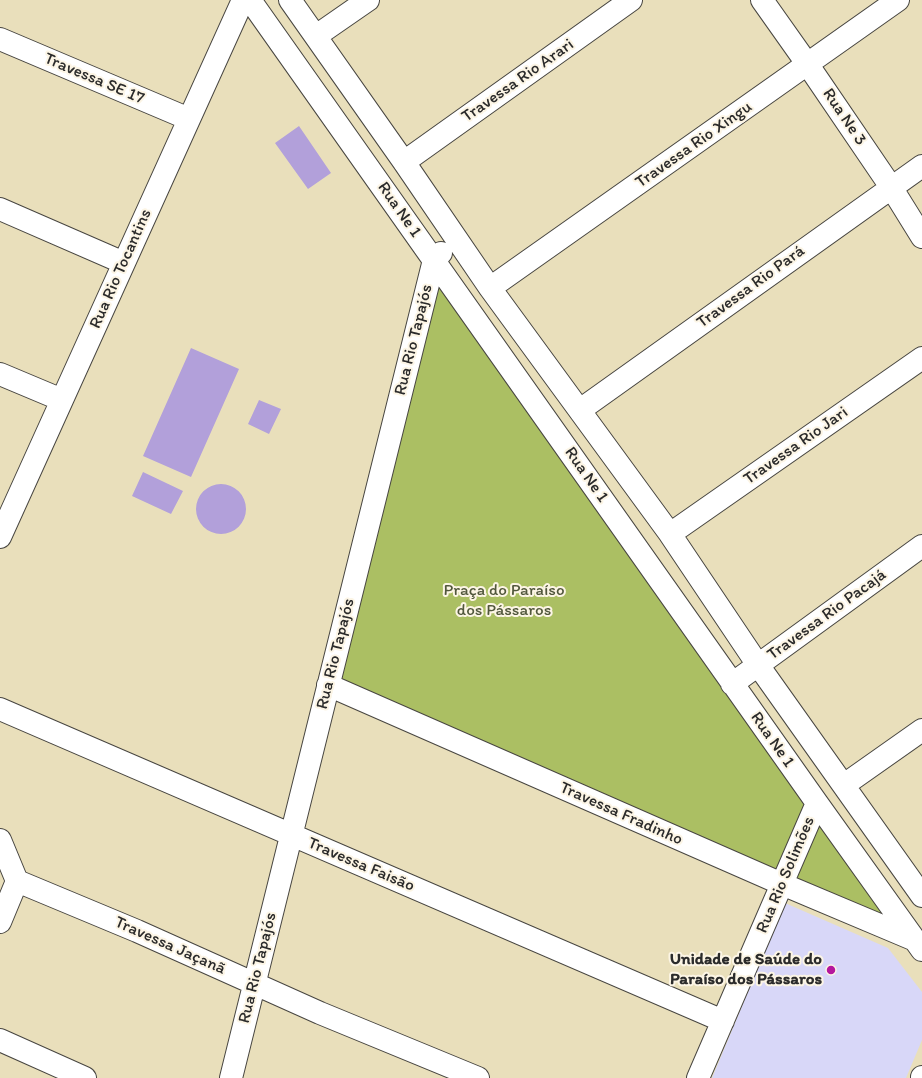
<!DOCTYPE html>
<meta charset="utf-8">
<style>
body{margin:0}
canvas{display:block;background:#e9dfbb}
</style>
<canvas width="922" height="1078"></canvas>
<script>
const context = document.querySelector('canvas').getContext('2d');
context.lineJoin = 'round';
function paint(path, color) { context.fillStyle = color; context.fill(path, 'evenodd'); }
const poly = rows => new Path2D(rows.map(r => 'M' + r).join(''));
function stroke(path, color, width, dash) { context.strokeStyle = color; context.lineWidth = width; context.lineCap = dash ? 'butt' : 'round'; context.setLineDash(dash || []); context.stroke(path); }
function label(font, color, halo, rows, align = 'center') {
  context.font = font + ' Itim,sans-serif'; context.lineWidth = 4; context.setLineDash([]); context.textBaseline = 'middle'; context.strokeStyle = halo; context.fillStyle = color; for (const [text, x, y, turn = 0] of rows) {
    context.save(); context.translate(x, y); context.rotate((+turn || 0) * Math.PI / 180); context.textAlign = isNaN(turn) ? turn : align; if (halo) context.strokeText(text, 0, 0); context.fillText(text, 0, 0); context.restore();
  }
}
const built = poly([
 [785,903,888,948,922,992,922,1040,906,1078,712,1078]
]);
const green = poly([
 [443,262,892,920,338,683]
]);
const building = poly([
 [299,126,331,173,308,189,275,143],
 [191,348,239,369,191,477,143,456],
 [259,400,281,409,269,434,248,424],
 [143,472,183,491,171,514,132,496],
 '196 509a25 25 0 1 1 50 0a25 25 0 1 1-50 0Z'
]);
const minor = poly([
 [250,0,817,803,922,950],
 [290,0,404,162,490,288,670,534,758,665,922,896],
 [762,0,808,65,891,187,922,237],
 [316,36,368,0],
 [0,39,189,119],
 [404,162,631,0],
 [0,209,124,263],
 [490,288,898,0],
 [0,374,62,400],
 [580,410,922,166],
 [670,534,922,358],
 [0,537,243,0],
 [732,684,922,546],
 [328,685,782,884,915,940],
 [0,709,723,1021],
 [844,785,922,730],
 [0,840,17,881,0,922],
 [17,881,137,931,320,1013,478,1078],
 [0,1040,85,1078],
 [231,1078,434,260,441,253],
 [698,1078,817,803],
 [922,1078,922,1077]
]);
const markers = [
 [831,970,5,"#b5179e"]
];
const streetNames = [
 ["Travessa SE 17",94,79,23],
 ["Travessa Rio Arari",518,81,-35],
 ["Rua Ne 3",844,117,56],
 ["Travessa Rio Xingu",694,145,-35],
 ["Rua Ne 1",399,210,55],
 ["Rua Rio Tocantins",121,269,-66],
 ["Travessa Rio Pará",751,287,-36],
 ["Rua Rio Tapajós",414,340,-76],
 ["Travessa Rio Jari",796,446,-35],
 ["Rua Ne 1",586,475,55],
 ["Travessa Rio Pacajá",827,615,-36],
 ["Rua Rio Tapajós",336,654,-76],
 ["Rua Ne 1",772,740,55],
 ["Travessa Fradinho",621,814,24],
 ["Travessa Faisão",361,865,23],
 ["Rua Rio Solimões",786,875,-67],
 ["Travessa Jaçanã",170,946,24],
 ["Rua Rio Tapajós",258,968,-76]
];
const parkNames = [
 ["Praça do Paraíso",504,591],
 ["dos Pássaros",504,611]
];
const poiNames = [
 ["Unidade de Saúde do",822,960],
 ["Paraíso dos Pássaros",822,980]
];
paint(built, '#d8d7f8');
paint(green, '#abbf63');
paint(building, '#b2a0da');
stroke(minor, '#484641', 24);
stroke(minor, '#fff', 22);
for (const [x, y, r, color] of markers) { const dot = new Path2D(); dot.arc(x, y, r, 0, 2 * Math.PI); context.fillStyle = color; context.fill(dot); stroke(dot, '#fcf5e5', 1.5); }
label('17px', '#2b2b2b', '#fcf5e5', streetNames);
label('17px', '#51573c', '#fcf5e5', parkNames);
label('bold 17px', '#2b2b2b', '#fcf5e5', poiNames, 'right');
</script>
